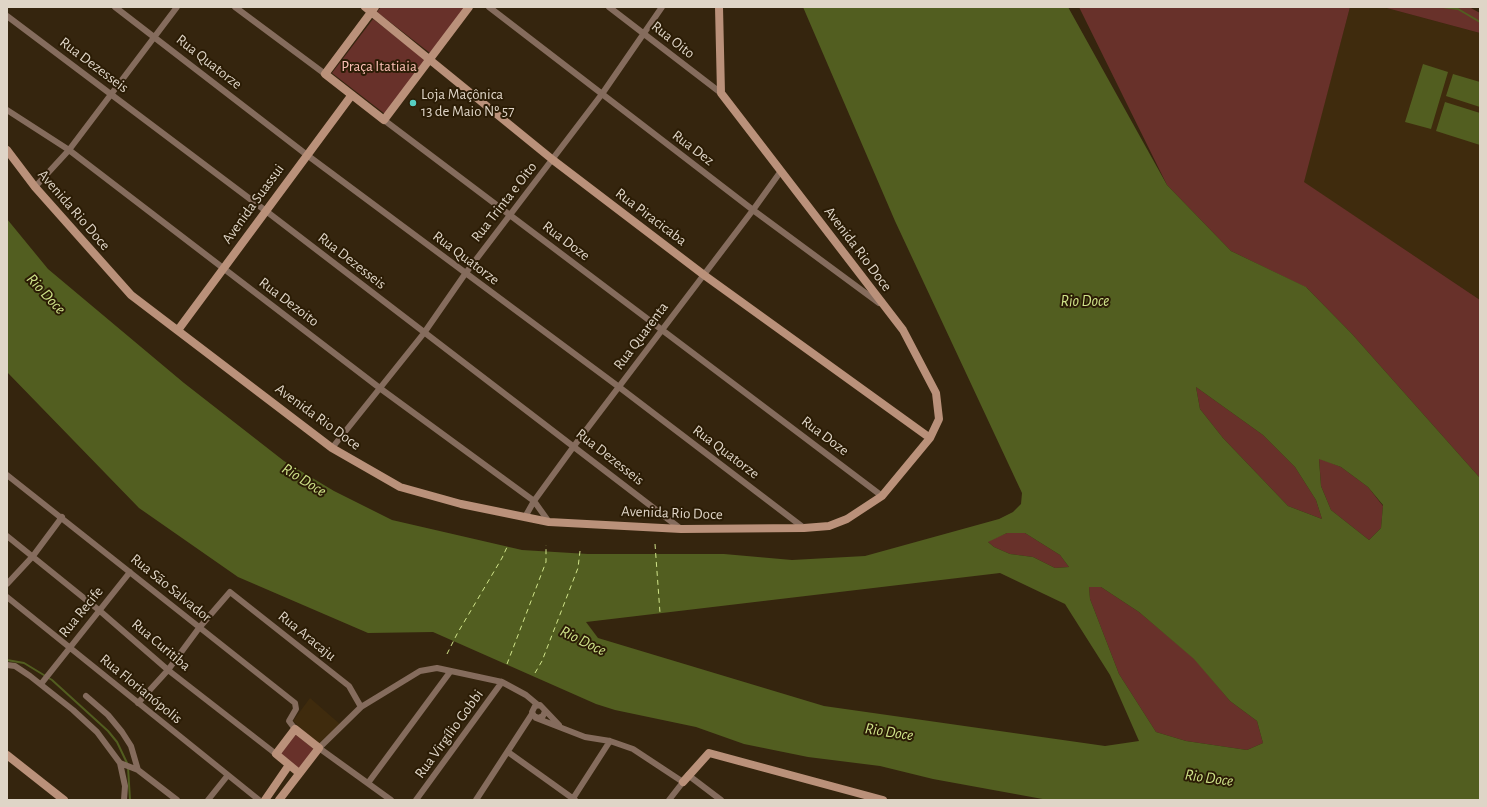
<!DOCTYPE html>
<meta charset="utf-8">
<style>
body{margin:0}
#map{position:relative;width:1487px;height:807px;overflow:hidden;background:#35250e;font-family:"Alegreya Sans",sans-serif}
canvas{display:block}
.frame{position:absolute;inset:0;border:8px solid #dfd5c7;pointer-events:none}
</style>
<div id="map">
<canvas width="1487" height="807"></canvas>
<div class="frame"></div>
</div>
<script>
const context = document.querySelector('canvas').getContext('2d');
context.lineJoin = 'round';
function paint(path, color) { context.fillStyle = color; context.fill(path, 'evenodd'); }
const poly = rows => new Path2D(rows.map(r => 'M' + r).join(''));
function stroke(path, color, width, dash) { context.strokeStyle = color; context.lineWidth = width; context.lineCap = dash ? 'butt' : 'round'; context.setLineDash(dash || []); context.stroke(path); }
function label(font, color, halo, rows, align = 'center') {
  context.font = font + ' "Alegreya Sans",sans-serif'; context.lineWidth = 4; context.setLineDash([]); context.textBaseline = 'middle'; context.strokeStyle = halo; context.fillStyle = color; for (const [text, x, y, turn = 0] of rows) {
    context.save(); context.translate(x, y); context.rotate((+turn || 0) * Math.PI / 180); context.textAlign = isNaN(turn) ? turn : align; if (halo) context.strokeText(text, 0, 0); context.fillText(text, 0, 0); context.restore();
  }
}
const built = poly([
 [1350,7,1383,7,1480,33,1480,300,1303,182],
 [310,698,341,725,320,745,293,721]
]);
const green = poly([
 [381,7,465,7,430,53,377,12],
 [1079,7,1350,7,1304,182,1480,300,1480,478,1352,334,1307,288,1231,251,1167,185],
 [1383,7,1469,7,1480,13,1480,33],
 [373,19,426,60,385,114,332,73],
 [1196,387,1263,435,1295,467,1316,500,1322,519,1288,506,1223,438,1200,409],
 [1319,458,1341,467,1368,487,1383,506,1381,528,1369,540,1331,510,1321,486],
 [1007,533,1025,533,1060,555,1069,567,1055,568,1033,557,1010,554,994,547,987,541],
 [1089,587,1101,587,1139,612,1195,659,1230,701,1257,721,1263,743,1247,750,1186,741,1156,732,1119,674,1090,599],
 [295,734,315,750,300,770,280,754]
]);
const water = poly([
 [803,7,1068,7,1167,185,1231,251,1306,287,1352,334,1480,478,1480,800,1048,800,933,779,880,766,808,757,744,744,696,727,615,710,596,704,433,632,368,633,238,577,139,508,7,372,7,219,48,269,184,383,284,461,334,491,392,520,522,550,588,554,724,554,792,560,865,556,999,519,1013,512,1021,504,1022,493,895,221],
 [1196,387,1263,435,1295,467,1316,500,1322,519,1288,506,1223,438,1200,409],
 [1319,459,1341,467,1368,487,1383,505,1381,528,1369,540,1331,510,1321,486],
 [1007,533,1025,533,1060,555,1069,567,1055,568,1033,557,1010,554,994,547,988,542],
 [1000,573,1065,604,1110,675,1139,741,1105,746,824,706,598,638,586,622],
 [1089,587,1101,587,1139,612,1194,659,1230,701,1257,721,1263,743,1247,750,1186,741,1156,732,1119,674,1090,599],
 [1423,64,1448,72,1431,129,1405,122],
 [1453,74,1480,82,1480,107,1446,96],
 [1445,102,1480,113,1480,145,1436,131]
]);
const stream = poly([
 [1443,7,1458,9,1480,22],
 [7,660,24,663,52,680,108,731,117,742,127,763],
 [128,767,130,800]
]);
const ferry = poly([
 [655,544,660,613],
 [447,654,457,634,502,558,508,545],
 [507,664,546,562,546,545],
 [535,673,542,661,578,568,580,551]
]);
const street = poly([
 [115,7,307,155,619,387,804,528],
 [235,7,325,74],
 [489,7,753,210,879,303],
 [609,7,721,93],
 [7,16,266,211,681,529],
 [7,110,69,150,381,389,534,501,549,522],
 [384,120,882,496],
 [35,187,69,150,177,7],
 [332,448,424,333,465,274,602,94,662,7],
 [7,475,295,703,296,709,289,721,295,729],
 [525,517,534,501,574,446,753,210,781,171],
 [7,536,100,611,168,670,276,754],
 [7,584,33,556,62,517],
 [7,597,259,800],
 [7,665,15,666,30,676,73,710,97,732,120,763,138,770,177,800],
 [41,684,130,572],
 [86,696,108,715,122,732,131,746,138,770],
 [138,703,168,670,199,628,230,592,349,686,361,707],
 [545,711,543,716,538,718,534,716,532,712,535,706,540,705,559,725],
 [536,718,585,737,610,741,633,749,683,782,669,800],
 [508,752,575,800],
 [120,763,125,786,124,800],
 [688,775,721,800],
 [368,783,450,672],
 [208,800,228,775],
 [391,800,319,748,361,707,420,671,437,668,502,682,526,695,538,705],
 [416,800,502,682],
 [476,800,532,714],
 [572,800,610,741]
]);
const secondary = poly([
 [365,7,553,160,704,275,930,438],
 [375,7,325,74,384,120,469,7],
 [7,150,35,187,131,295,332,448,400,487,461,504,549,522,681,529,804,528,829,526,847,519,882,496,930,438,939,419,936,393,903,330,721,93,719,7],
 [178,330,351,96],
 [7,755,64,800],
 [683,782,709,753,883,800],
 [265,800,289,765],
 [279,800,319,748,295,729,276,754,299,773]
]);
const markers = [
 [413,103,4,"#57cec2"]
];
const streetNames = [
 ["Rua Oito",673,40,38],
 ["Rua Quatorze",209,62,38],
 ["Rua Dezesseis",94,65,37],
 ["Rua Dez",693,148,37],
 ["Rua Trinta e Oito",504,202,-52],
 ["Avenida Suassui",253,204,-54],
 ["Avenida Rio Doce",74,210,49],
 ["Rua Piracicaba",651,217,37],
 ["Rua Doze",566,241,37],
 ["Avenida Rio Doce",858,249,53],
 ["Rua Quatorze",466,258,37],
 ["Rua Dezesseis",352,261,38],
 ["Rua Dezoito",289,302,37],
 ["Rua Quarenta",641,336,-53],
 ["Avenida Rio Doce",318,417,36],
 ["Rua Doze",825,436,37],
 ["Rua Quatorze",726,452,37],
 ["Rua Dezesseis",610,457,38],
 ["Avenida Rio Doce",672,513,2],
 ["Rua São Salvador",171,588,39],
 ["Rua Recife",81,612,-51],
 ["Rua Aracaju",307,636,39],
 ["Rua Curitiba",161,645,40],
 ["Rua Florianópolis",141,689,39],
 ["Rua Virgílio Gobbi",449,734,-54]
];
const parkNames = [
 ["Praça Itatiaia",379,66]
];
const poiNames = [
 ["Loja Maçônica",421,94],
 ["13 de Maio Nº 57",421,111]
];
const waterNames = [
 ["Rio Doce",46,294,47],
 ["Rio Doce",1085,301],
 ["Rio Doce",304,480,32],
 ["Rio Doce",583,641,26],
 ["Rio Doce",889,732,9],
 ["Rio Doce",1209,778,8]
];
paint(built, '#3f2b0d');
paint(green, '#68312a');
paint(water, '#525e20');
stroke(stream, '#525e20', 2);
stroke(ferry, '#d0e48a', 1, [5, 4]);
stroke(street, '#856c5d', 6);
stroke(secondary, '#ba917a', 8);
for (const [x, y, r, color] of markers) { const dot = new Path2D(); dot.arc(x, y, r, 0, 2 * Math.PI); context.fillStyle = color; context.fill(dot); stroke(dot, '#2b1c05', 1.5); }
label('15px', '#dfd5c7', '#2b1c05', streetNames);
label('15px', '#fbc0b6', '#2b1c05', parkNames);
label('15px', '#dfd5c7', '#2b1c05', poiNames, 'left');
label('italic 16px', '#d0e48a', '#2b1c05', waterNames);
</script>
